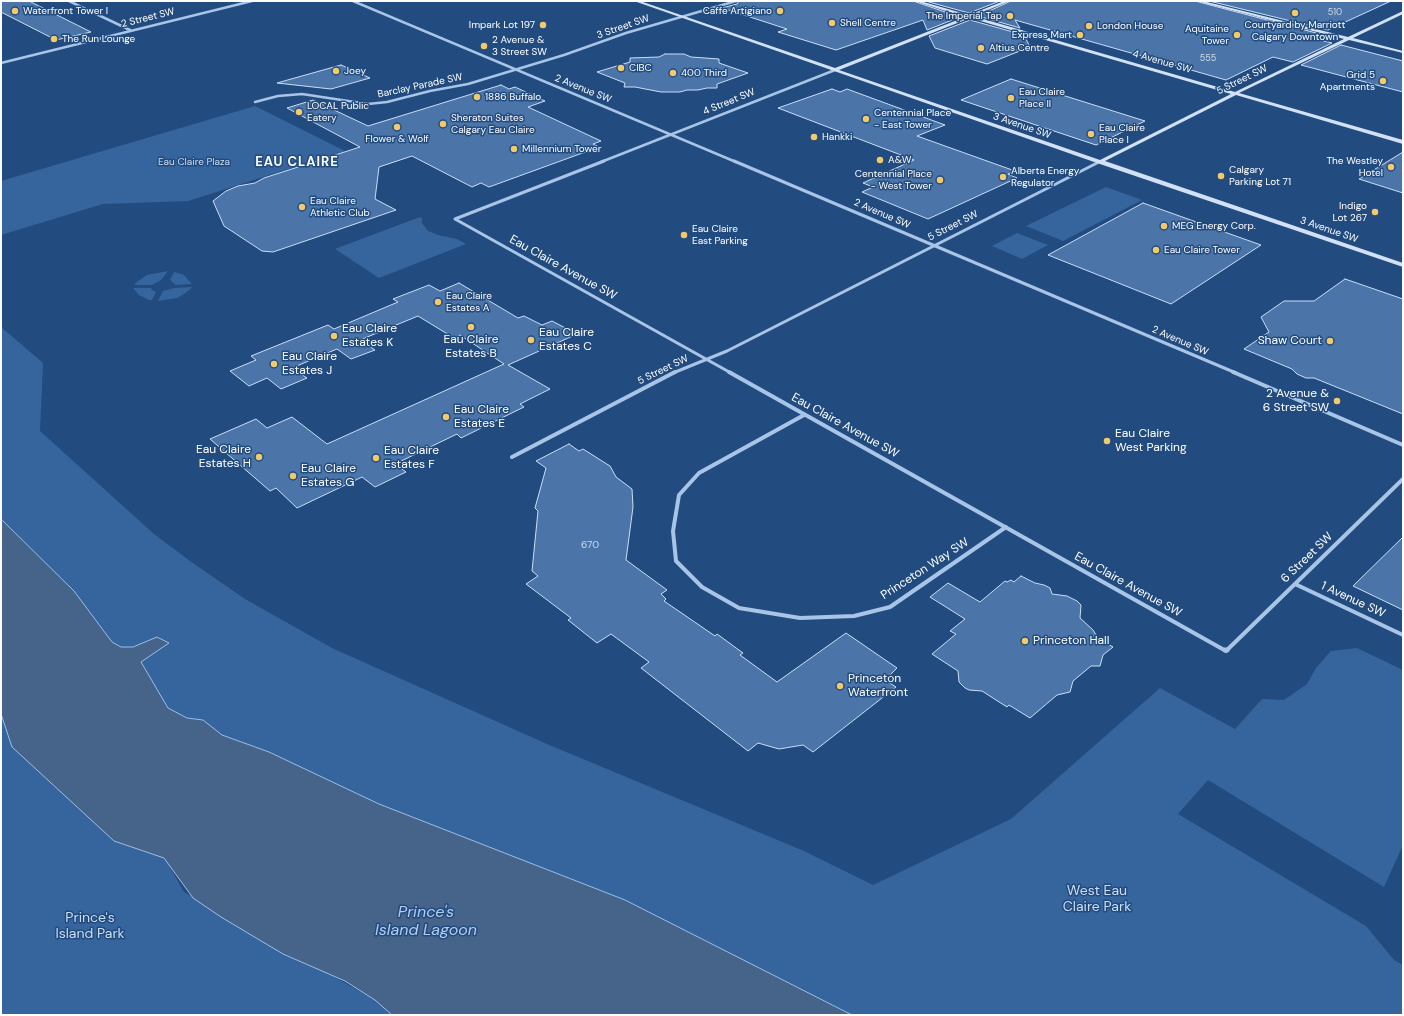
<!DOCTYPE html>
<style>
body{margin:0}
#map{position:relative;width:1404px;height:1016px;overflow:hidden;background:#224b7f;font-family:"DM Sans",sans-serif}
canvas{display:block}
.frame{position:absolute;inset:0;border:2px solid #fff;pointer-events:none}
</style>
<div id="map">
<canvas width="1404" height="1016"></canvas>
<div class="frame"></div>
</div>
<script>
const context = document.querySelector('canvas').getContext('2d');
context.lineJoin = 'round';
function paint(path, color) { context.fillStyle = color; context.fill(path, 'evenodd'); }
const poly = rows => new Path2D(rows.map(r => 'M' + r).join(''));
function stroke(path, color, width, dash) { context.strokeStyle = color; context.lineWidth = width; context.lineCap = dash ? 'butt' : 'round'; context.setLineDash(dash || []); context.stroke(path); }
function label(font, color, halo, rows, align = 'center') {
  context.font = font + ' "DM Sans",sans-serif'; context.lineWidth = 3; context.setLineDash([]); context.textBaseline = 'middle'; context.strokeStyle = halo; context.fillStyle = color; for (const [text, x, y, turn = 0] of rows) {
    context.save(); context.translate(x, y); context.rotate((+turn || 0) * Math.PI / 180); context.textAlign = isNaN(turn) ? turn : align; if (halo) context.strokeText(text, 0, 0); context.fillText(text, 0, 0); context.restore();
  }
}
const green = poly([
 [255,106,345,151,188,201,103,204,1,235,1,181],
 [1106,187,1142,200,1063,241,1026,226],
 [420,217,422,219,422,223,428,231,438,235,457,239,466,244,379,278,335,249],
 [1017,233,1048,245,1022,259,992,246],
 [168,271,161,280,152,285,134,285,138,281,147,275],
 [174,272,184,275,192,284,176,285,170,280],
 [193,287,184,294,177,298,158,301,163,291,174,288],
 [133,288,151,288,152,290,156,292,152,300,149,300,139,295],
 [1,327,43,363,40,431,154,534,190,561,245,599,332,648,547,744,804,851,873,885,1011,819,1160,688,1235,729,1262,699,1284,700,1307,684,1316,668,1331,651,1357,648,1403,670,1403,845,1384,887,1208,780,1178,814,1366,926,1394,960,1403,965,1403,1015,852,1015,625,900,379,804,269,752,222,735,203,720,187,718,168,708,141,662,169,643,157,637,133,647,121,647,112,642,74,591,1,519],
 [1,712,3,713,9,739,119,843,143,845,166,860,184,892,402,1015,1,1015]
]);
const water = poly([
 [1,519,74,591,112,642,121,647,133,647,157,637,169,643,141,662,168,708,187,718,203,720,222,735,269,752,379,804,625,900,852,1015,392,1015,375,1000,345,981,283,954,221,917,193,898,164,858,114,841,12,747,1,714,1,519]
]);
const building = poly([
 [1,1,29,1,91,32,56,40,1,12,1,1],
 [739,1,913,1,960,17,927,30,923,20,836,50,778,32,787,29,722,8,737,4,739,1],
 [925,1,1000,1,969,13,925,1],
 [1011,1,1195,1,1320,34,1312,38,1332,43,1293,62,1273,57,1226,80,1015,20,1020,28,978,16,1011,1],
 [1209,1,1391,1,1328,30,1209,1],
 [970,20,1024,35,1030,47,987,64,935,48,929,36,970,20],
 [1341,45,1403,61,1403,92,1301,65,1341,45],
 [665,54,684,54,691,57,719,59,719,63,748,73,717,84,717,88,707,88,698,90,687,90,680,92,661,92,635,87,624,87,625,83,597,72,630,62,630,58,659,57,665,54],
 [341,65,370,78,331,89,277,83,341,65],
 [1011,79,1145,121,1096,145,961,100,1011,79],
 [501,85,509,89,515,87,545,101,528,107,601,141,593,144,599,147,489,187,481,183,472,187,412,156,379,167,375,199,396,210,273,252,262,251,224,226,213,201,226,191,238,186,255,183,264,178,360,147,287,108,313,100,368,126,501,85],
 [832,89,840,92,847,89,945,125,917,136,1015,171,1008,174,1017,178,928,219,862,192,873,187,863,183,914,160,778,108,832,89],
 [1403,152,1403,193,1359,179,1403,152],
 [1143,203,1261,245,1171,304,1048,255,1143,203],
 [1345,279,1403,299,1403,414,1314,378,1306,378,1297,374,1292,369,1244,349,1269,332,1261,317,1284,301,1314,301,1345,279],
 [459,283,518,318,524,316,542,325,552,321,577,334,508,365,550,389,520,404,524,407,461,438,457,434,395,464,406,472,375,487,362,477,297,508,276,488,270,491,210,439,256,419,267,428,292,417,327,444,504,364,460,335,454,338,418,316,360,340,375,350,351,359,337,349,292,368,307,378,281,389,267,378,249,386,230,371,256,360,251,356,328,325,334,329,398,302,393,299,429,285,440,291,459,283],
 [569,444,579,451,583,449,610,466,616,477,632,489,633,507,626,560,667,590,661,594,666,599,664,601,715,636,717,634,743,653,740,655,777,682,846,633,897,668,885,680,896,687,813,752,803,745,779,749,758,743,748,751,641,668,649,662,611,634,597,643,568,620,571,618,526,584,538,576,532,571,538,511,535,508,546,468,536,461,569,444],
 [1403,537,1403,610,1353,586,1403,537],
 [1021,576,1035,583,1044,585,1050,588,1052,594,1067,596,1077,601,1081,605,1080,618,1093,630,1098,638,1113,647,1103,655,1100,666,1091,666,1073,681,1070,692,1057,695,1030,718,1009,705,1007,707,982,691,969,690,965,688,959,682,958,671,932,654,956,634,950,631,965,619,930,597,948,583,980,602,1005,581,1007,582,1011,580,1014,582,1021,576]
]);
const streetFar3 = poly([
 [69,1,130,30],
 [353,1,736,162],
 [1,63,252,1],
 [255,102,278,96,302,94,368,104,387,102,430,91,468,84,564,55,626,33,736,1],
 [601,162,835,70]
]);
const streetFar2 = poly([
 [734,161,1236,373],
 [455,219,731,373],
 [455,219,604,161],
 [673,373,727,351,1099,162]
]);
const streetFar1 = poly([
 [729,372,1226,651,1403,479],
 [1233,372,1403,445],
 [804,415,699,473,679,495,673,531,676,561,702,587,739,608,800,618,854,616,890,607,1006,527],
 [512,457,675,372],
 [1295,584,1403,635]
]);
const street = poly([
 [1225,650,1227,650]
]);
const secondary = poly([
 [634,1,640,1,835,68,965,17,914,1,920,1,969,15,1004,1,1010,1,973,16,1235,92,1344,39,1196,1,1203,1,1348,37,1403,11,1403,14,1353,38,1403,51,1403,53,1349,40,1239,93,1403,140,1403,144,1236,95,1105,161,1403,263,1403,267,1097,163,634,1],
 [970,18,1231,94,1100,160,839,70,970,18]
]);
const markers = [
 [15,11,4,"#f3ca6a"],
 [780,11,4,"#f3ca6a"],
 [1295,13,4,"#f3ca6a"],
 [1010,16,4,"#f3ca6a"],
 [832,23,4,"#f3ca6a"],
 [543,25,4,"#f3ca6a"],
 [1089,26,4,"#f3ca6a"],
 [1080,35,4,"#f3ca6a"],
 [1237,35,4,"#f3ca6a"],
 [54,39,4,"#f3ca6a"],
 [484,46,4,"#f3ca6a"],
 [981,48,4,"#f3ca6a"],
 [621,68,4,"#f3ca6a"],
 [336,71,4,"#f3ca6a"],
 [673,73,4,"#f3ca6a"],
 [1383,81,4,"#f3ca6a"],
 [477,97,4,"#f3ca6a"],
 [1011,98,4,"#f3ca6a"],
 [299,112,4,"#f3ca6a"],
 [866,119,4,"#f3ca6a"],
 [443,124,4,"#f3ca6a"],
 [397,127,4,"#f3ca6a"],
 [1091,134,4,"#f3ca6a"],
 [814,137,4,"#f3ca6a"],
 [514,149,4,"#f3ca6a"],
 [880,160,4,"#f3ca6a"],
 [1391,167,4,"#f3ca6a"],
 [1221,176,4,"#f3ca6a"],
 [1003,177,4,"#f3ca6a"],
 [940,180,4,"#f3ca6a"],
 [302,207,4,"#f3ca6a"],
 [1375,212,4,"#f3ca6a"],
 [1164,226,4,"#f3ca6a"],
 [684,235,4,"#f3ca6a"],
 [1156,250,4,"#f3ca6a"],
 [438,302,4,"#f3ca6a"],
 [471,327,4,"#f3ca6a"],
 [334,336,4,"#f3ca6a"],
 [531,340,4,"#f3ca6a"],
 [1330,341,4,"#f3ca6a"],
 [274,364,4,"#f3ca6a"],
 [1337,401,4,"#f3ca6a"],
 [446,417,4,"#f3ca6a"],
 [1107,441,4,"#f3ca6a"],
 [259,457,4,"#f3ca6a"],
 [376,458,4,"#f3ca6a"],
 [293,476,4,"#f3ca6a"],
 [1025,641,4,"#f3ca6a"],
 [840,686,4,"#f3ca6a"]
];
const farNumbernames = [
 ["510",1335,13],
 ["555",1208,59]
];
const farPoinames = [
 ["Waterfront Tower I",23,11],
 ["Caffe Artigiano",772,11,"right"],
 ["The Imperial Tap",1002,16,"right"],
 ["Shell Centre",840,23],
 ["Impark Lot 197",535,25,"right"],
 ["Courtyard by Marriott",1295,25,"center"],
 ["Calgary Downtown",1295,37,"center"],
 ["London House",1097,26],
 ["Aquitaine",1229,29,"right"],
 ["Tower",1229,41,"right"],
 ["Express Mart",1072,35,"right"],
 ["The Run Lounge",62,39],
 ["2 Avenue &",492,40],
 ["3 Street SW",492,52],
 ["Altius Centre",989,48],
 ["CIBC",629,68],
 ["Joey",344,71],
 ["400 Third",681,73],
 ["Grid 5",1375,75,"right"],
 ["Apartments",1375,87,"right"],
 ["Eau Claire",1019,92],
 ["Place II",1019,104],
 ["1886 Buffalo",485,97],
 ["LOCAL Public",307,106],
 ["Eatery",307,118],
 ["Centennial Place",874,113],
 ["- East Tower",874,125],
 ["Sheraton Suites",451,118],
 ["Calgary Eau Claire",451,130],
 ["Eau Claire",1099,128],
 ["Place I",1099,140],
 ["Hankki",822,137],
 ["Flower & Wolf",397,139,"center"],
 ["Millennium Tower",522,149],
 ["A&W",888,160],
 ["The Westley",1383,161,"right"],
 ["Hotel",1383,173,"right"],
 ["Calgary",1229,170],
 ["Parking Lot 71",1229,182],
 ["Alberta Energy",1011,171],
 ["Regulator",1011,183],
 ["Centennial Place",932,174,"right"],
 ["- West Tower",932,186,"right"],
 ["Eau Claire",310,201],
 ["Athletic Club",310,213],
 ["Indigo",1367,206,"right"],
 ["Lot 267",1367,218,"right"],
 ["MEG Energy Corp.",1172,226],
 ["Eau Claire",692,229],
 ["East Parking",692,241],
 ["Eau Claire Tower",1164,250],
 ["Eau Claire",446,296],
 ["Estates A",446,308]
];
const farStreetnames = [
 ["2 Street SW",148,18,-14],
 ["3 Street SW",623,27,-19],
 ["4 Avenue SW",1162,62,16],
 ["5 Street SW",1242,80,-26],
 ["Barclay Parade SW",420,86,-12],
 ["2 Avenue SW",583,89,22],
 ["4 Street SW",729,102,-22],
 ["3 Avenue SW",1022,126,19],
 ["2 Avenue SW",882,214,23],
 ["5 Street SW",953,226,-27],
 ["3 Avenue SW",1329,230,19],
 ["2 Avenue SW",1180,341,23],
 ["5 Street SW",663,370,-26]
];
const farParknames = [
 ["Eau Claire Plaza",194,162]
];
const numberNames = [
 ["670",590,545]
];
const streetNames = [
 ["Eau Claire Avenue SW",563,268,29],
 ["Eau Claire Avenue SW",845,426,29],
 ["6 Street SW",1307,558,-44],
 ["Princeton Way SW",925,569,-33],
 ["Eau Claire Avenue SW",1128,585,29],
 ["1 Avenue SW",1353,600,25]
];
const poiNames = [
 ["Eau Claire",342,329],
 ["Estates K",342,343],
 ["Eau Claire",539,333],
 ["Estates C",539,347],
 ["Eau Claire",471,340,"center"],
 ["Estates B",471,354,"center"],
 ["Shaw Court",1322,341,"right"],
 ["Eau Claire",282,357],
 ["Estates J",282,371],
 ["2 Avenue &",1329,394,"right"],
 ["6 Street SW",1329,408,"right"],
 ["Eau Claire",454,410],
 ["Estates E",454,424],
 ["Eau Claire",1115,434],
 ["West Parking",1115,448],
 ["Eau Claire",251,450,"right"],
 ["Estates H",251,464,"right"],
 ["Eau Claire",384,451],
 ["Estates F",384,465],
 ["Eau Claire",301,469],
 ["Estates G",301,483],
 ["Princeton Hall",1033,641],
 ["Princeton",848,679],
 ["Waterfront",848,693]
];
const farDistrictnames = [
 ["EAU CLAIRE",297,163]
];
const nearParknames = [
 ["West Eau",1097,891],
 ["Claire Park",1097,907],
 ["Prince's",90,918],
 ["Island Park",90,934]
];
const nearWaternames = [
 ["Prince's",426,913],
 ["Island Lagoon",426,931]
];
paint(green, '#36659d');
paint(water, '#46648a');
stroke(water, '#9bbfe8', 1);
paint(building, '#4b75a8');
stroke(building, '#cbdef5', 1);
stroke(streetFar3, '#a8c5e7', 2.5);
stroke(streetFar2, '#a8c5e7', 3);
stroke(streetFar1, '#a8c5e7', 4);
stroke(street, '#a8c5e7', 5);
paint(secondary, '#d2e1f6');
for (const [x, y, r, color] of markers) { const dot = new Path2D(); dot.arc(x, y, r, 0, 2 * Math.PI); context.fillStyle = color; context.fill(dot); stroke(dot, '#224b7f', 1.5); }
label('9px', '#d2dce9', null, farNumbernames);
label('10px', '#fff', '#224b7f', farPoinames, 'left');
label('10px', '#fff', '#224b7f', farStreetnames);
label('10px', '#cbdef5', '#224b7f', farParknames);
label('10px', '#d2dce9', null, numberNames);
label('12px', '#fff', '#224b7f', streetNames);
label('12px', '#fff', '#224b7f', poiNames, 'left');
context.letterSpacing = '1px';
label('bold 13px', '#fff', '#224b7f', farDistrictnames);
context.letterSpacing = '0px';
label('14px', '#cbdef5', '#224b7f', nearParknames);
label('italic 16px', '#b3ceef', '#224b7f', nearWaternames);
</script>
